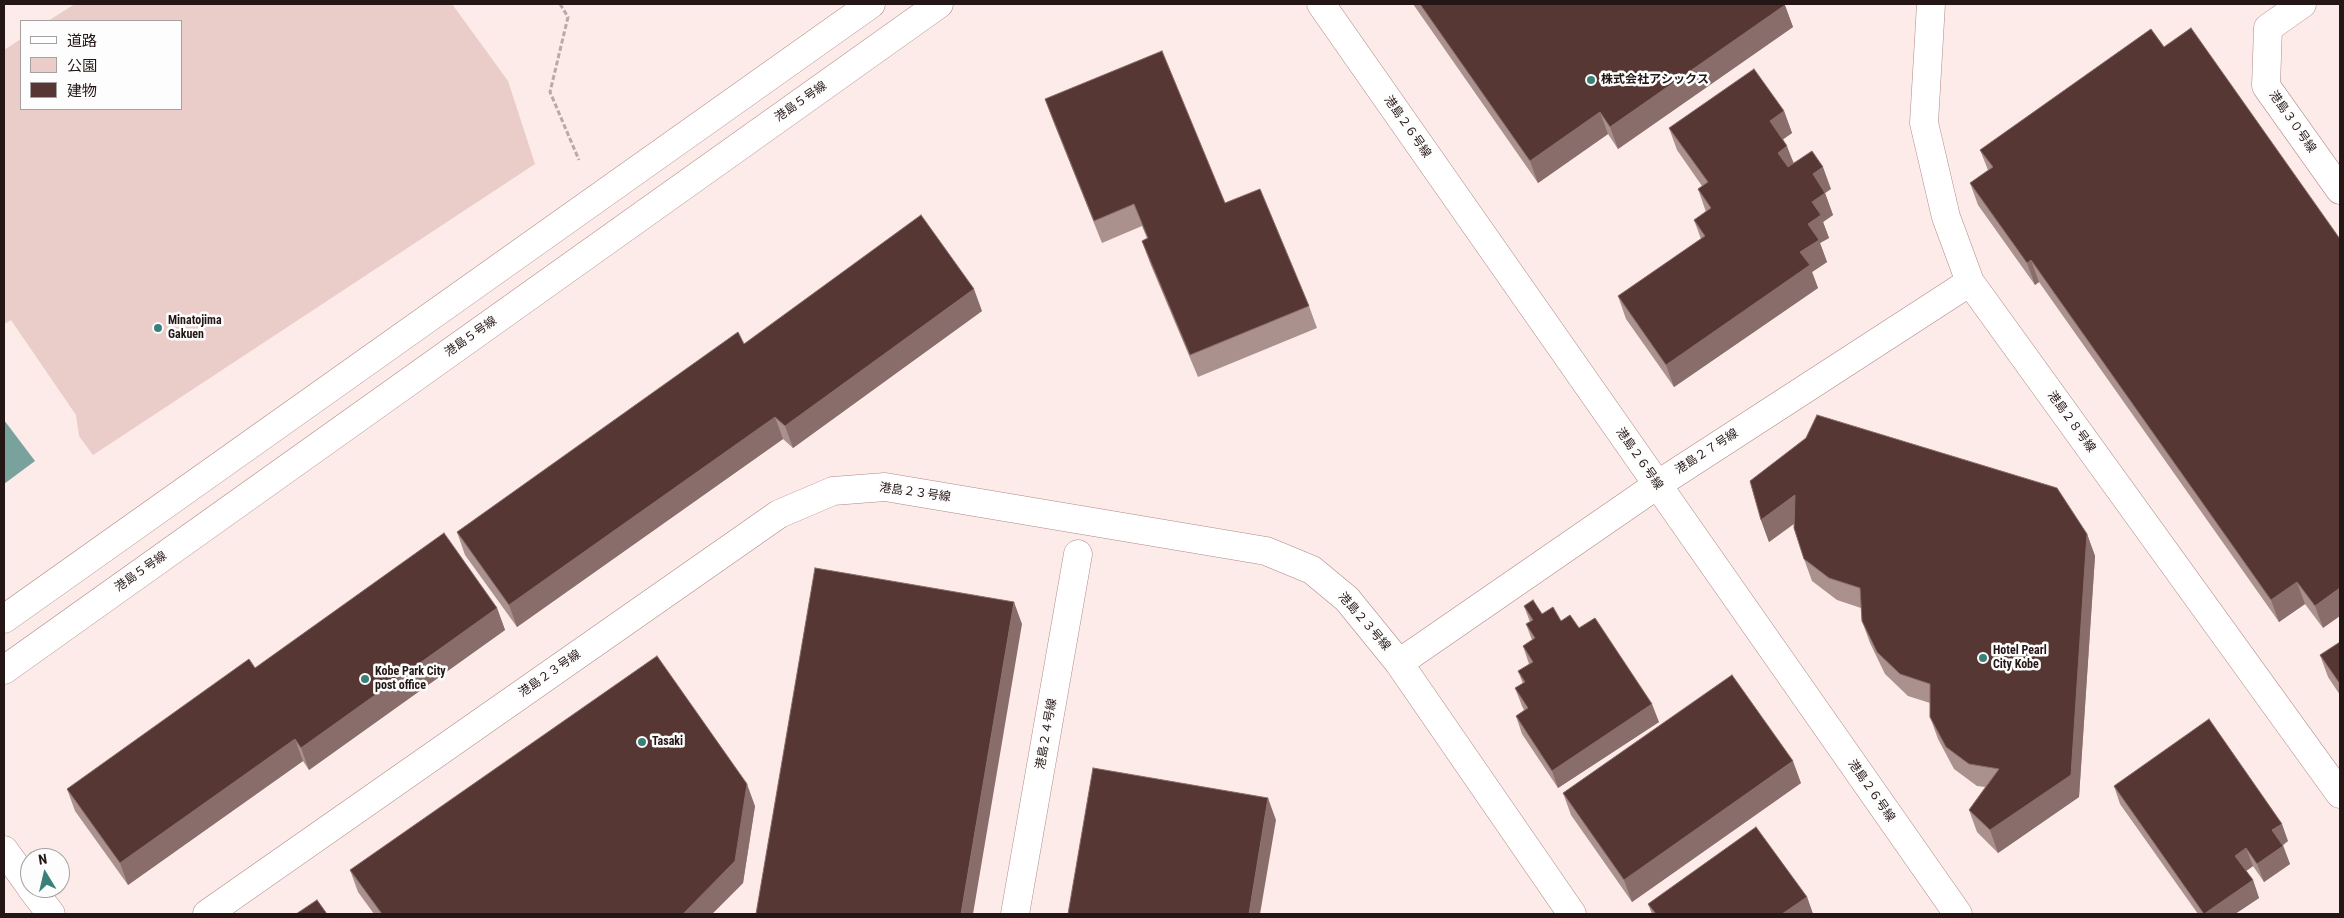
<!DOCTYPE html>
<meta charset="utf-8">
<style>
body{margin:0}
#map{position:relative;width:2344px;height:918px;overflow:hidden;background:#fcebe9;font-family:"Roboto Condensed","Noto Sans JP",sans-serif}
canvas{display:block}
.frame{position:absolute;inset:0;border:5px solid #241615;pointer-events:none}
.legend{position:absolute;left:20px;top:20px;width:162px;height:90px;box-sizing:border-box;background:#fdfdfd;border:1px solid #a6a1a0;margin:0;padding:6px 9px;list-style:none;font-size:15px;color:#241615}
.legend li{display:flex;align-items:center;gap:10px;height:25px}
.legend b{width:25px;border:1px solid #a6a1a0}
.north{position:absolute;left:20px;top:848px;width:50px;height:50px;box-sizing:border-box;background:#fdfdfd;border:1px solid #a6a1a0;border-radius:50%;rotate:351deg;font-size:14px;font-weight:700;line-height:20px;text-align:center;color:#241615}
.north::after{content:'';display:block;margin:auto;width:18px;height:22px;background:#39807a;clip-path:polygon(50% 0,100% 100%,50% 72%,0 100%)}
</style>
<div id="map">
<canvas width="2344" height="918"></canvas>
<div class="frame"></div>
<ul class="legend">
<li><b style="height:6px;background:#fff"></b>道路</li>
<li><b style="height:14px;background:#eaccc9"></b>公園</li>
<li><b style="height:14px;background:#573734"></b>建物</li>
</ul>
<div class="north">N</div>
</div>
<script>
const context = document.querySelector('canvas').getContext('2d');
context.lineJoin = 'round';
function paint(path, color) { context.fillStyle = color; context.fill(path, 'evenodd'); }
const poly = rows => new Path2D(rows.map(r => 'M' + r).join(''));
function stroke(path, color, width, dash) { context.strokeStyle = color; context.lineWidth = width; context.lineCap = dash ? 'butt' : 'round'; context.setLineDash(dash || []); context.stroke(path); }
function label(font, color, halo, rows, align = 'center') {
  context.font = font + ' "Roboto Condensed","Noto Sans JP",sans-serif'; context.lineWidth = 5; context.setLineDash([]); context.textBaseline = 'middle'; context.strokeStyle = halo; context.fillStyle = color; for (const [text, x, y, turn = 0] of rows) {
    context.save(); context.translate(x, y); context.rotate((+turn || 0) * Math.PI / 180); context.textAlign = isNaN(turn) ? turn : align; if (halo) context.strokeText(text, 0, 0); context.fillText(text, 0, 0); context.restore();
  }
}
const green = poly([
 [75,4,452,4,508,81,535,164,93,455,79,436,76,415,11,320,4,324,4,50,21,39,21,109,181,109,181,21,48,21]
]);
const water = poly([
 [4,420,35,461,4,484]
]);
const path = poly([
 [560,4,568,17,550,92,579,160]
]);
const street = poly([
 [1931,4,1924,123,1946,217,1970,282,2340,794],
 [2302,4,2268,28,2266,86,2340,190],
 [4,619,871,4],
 [1399,663,1657,485,1970,282],
 [4,670,939,4],
 [207,914,779,514,833,491,885,487,1266,551,1312,570,1347,599,1399,663,1572,914],
 [1015,914,1078,554]
]);
const secondary = poly([
 [1321,4,1958,914],
 [4,850,30,886],
 [31,888,51,914]
]);
const wall = poly([
 [1413,4,1784,4,1793,27,1618,149,1608,134,1538,183],
 [2151,29,2323,628,2305,604,2279,622,2039,282,2035,285,1978,205,1970,183,1988,170,1980,150],
 [1045,99,1225,203,1309,306,1317,328,1198,377,1150,263,1142,241,1147,238,1142,226,1102,243,1053,121],
 [1784,111,1792,133,1783,139,1794,163,1831,189,1825,193,1833,215,1823,222,1829,238,1820,243,1827,262,1812,272,1818,288,1674,387,1626,319,1618,296,1701,239,1694,220,1706,212,1698,189,1702,186,1677,150,1669,128],
 [982,311,793,448,783,439,517,627,465,555,457,532,744,344],
 [1761,520,2087,534,2095,556,2079,797,1998,853,1977,832,1969,810,1985,787,1977,786,1954,769,1938,739,1930,717,1930,703,1908,696,1885,674,1870,643,1862,621,1861,608,1837,600,1812,581,1804,559,1794,524,1769,542],
 [1524,606,1579,628,1659,722,1558,788,1522,734,1516,716,1524,710,1522,706,1515,688,1523,684,1518,671,1529,664,1523,646,1532,640,1526,624,1530,622],
 [497,608,505,630,309,770,303,761,128,885,75,811,67,789,255,668],
 [2340,642,2340,695,2328,677,2320,655],
 [1801,783,1632,902,1571,815,1563,793],
 [2114,786,2288,841,2283,845,2290,864,2264,882,2253,866,2246,871,2253,880,2259,898,2235,914,2198,914,2120,804],
 [755,806,743,883,712,914,374,914,358,892,350,870],
 [1807,897,1813,914,1652,914,1648,904]
]);
const shadedWall = poly([
 [1785,5,1793,27,1618,149,1610,127],
 [1784,111,1792,133,1778,143,1770,121],
 [1600,112,1608,134,1538,183,1530,161],
 [1787,146,1795,168,1786,175,1778,153],
 [1823,167,1831,189,1825,193,1833,215,1823,222,1829,238,1820,243,1827,262,1812,272,1818,288,1674,387,1666,365,1800,252,1808,224,1812,202,1813,174],
 [2031,260,2039,282,2035,285,2027,263],
 [974,289,982,311,793,448,785,426],
 [775,417,783,439,517,627,509,605],
 [1795,495,1803,517,1769,542,1761,520],
 [2087,534,2095,556,2079,797,1998,853,1990,830],
 [2297,582,2305,604,2279,622,2271,600],
 [2340,588,2340,616,2323,628,2315,606],
 [1014,602,1022,624,973,914,961,914],
 [497,608,505,630,309,770,301,748],
 [1652,704,1659,722,1558,788,1552,771],
 [295,739,303,761,128,885,120,863],
 [1793,761,1801,783,1632,902,1624,880],
 [747,784,755,806,743,883,712,914,683,914],
 [1268,798,1276,820,1260,914,1249,914],
 [2282,824,2288,841,2279,848,2272,830],
 [2283,846,2290,864,2264,882,2257,864],
 [2246,848,2253,866,2242,874,2235,856],
 [2253,880,2259,898,2235,914,2204,914],
 [1807,897,1813,914,1782,914]
]);
const building = poly([
 [1420,4,1784,4,1785,5,1610,127,1600,112,1530,161,1420,4],
 [2191,28,2340,239,2340,588,2315,606,2297,582,2271,600,2031,260,2027,263,1970,183,1993,167,1980,150,2151,29,2164,47,2191,28],
 [1162,51,1225,203,1260,189,1309,306,1190,355,1142,241,1148,238,1134,204,1094,221,1045,99,1162,51],
 [1754,69,1784,111,1770,121,1787,146,1778,153,1788,167,1812,151,1823,167,1813,174,1825,193,1812,202,1821,215,1808,224,1819,240,1800,252,1810,265,1666,365,1618,296,1705,236,1694,220,1711,208,1698,189,1708,182,1669,128,1754,69],
 [921,215,974,289,785,426,775,417,509,605,457,532,738,332,744,344,921,215],
 [1817,415,2057,488,2087,534,2071,775,1990,830,1969,810,1999,769,1969,764,1946,747,1930,717,1930,684,1900,674,1877,652,1862,621,1860,588,1829,578,1804,559,1794,528,1795,495,1761,520,1750,481,1806,438,1817,415],
 [444,533,497,608,301,748,295,739,120,863,67,789,249,659,255,668,444,533],
 [815,568,1014,602,961,914,756,914,815,568],
 [1533,600,1542,614,1553,607,1561,621,1570,615,1579,628,1595,618,1652,704,1552,771,1516,716,1528,708,1515,688,1525,682,1518,671,1533,662,1523,646,1535,638,1526,624,1533,620,1524,606,1533,600],
 [2340,642,2340,684,2320,655,2340,642],
 [657,656,747,784,735,861,683,914,382,914,350,870,657,656],
 [1732,675,1793,761,1624,880,1563,793,1732,675],
 [2209,719,2282,824,2272,830,2283,846,2257,864,2246,848,2235,856,2253,880,2204,914,2114,786,2209,719],
 [1093,768,1268,798,1249,914,1068,914,1093,768],
 [1756,827,1807,897,1782,914,1656,914,1648,904,1756,827],
 [317,900,327,914,296,914,317,900]
]);
const markers = [
 [1591,80,5,"#39807a"],
 [158,328,5,"#39807a"],
 [1983,658,5,"#39807a"],
 [365,679,5,"#39807a"],
 [642,742,5,"#39807a"]
];
const poiNames = [
 ["株式会社アシックス",1601,80],
 ["Minatojima",168,321],
 ["Gakuen",168,335],
 ["Hotel Pearl",1993,651],
 ["City Kobe",1993,665],
 ["Kobe Park City",375,672],
 ["post office",375,686],
 ["Tasaki",652,742]
];
const streetNames = [
 ["港島５号線",801,102,-35],
 ["港島３０号線",2292,122,55],
 ["港島２６号線",1407,127,55],
 ["港島５号線",471,337,-35],
 ["港島２８号線",2071,422,54],
 ["港島２７号線",1707,452,-33],
 ["港島２６号線",1639,459,55],
 ["港島２３号線",915,493,8],
 ["港島５号線",141,572,-35],
 ["港島２３号線",1364,622,49],
 ["港島２３号線",550,674,-35],
 ["港島２４号線",1047,734,-80],
 ["港島２６号線",1871,791,55]
];
paint(green, '#eaccc9');
paint(water, '#7aa29d');
stroke(street, '#af8986', 29);
stroke(secondary, '#af8986', 29);
stroke(path, '#b9a9a7', 3, [5, 2.5]);
stroke(street, '#fff', 28);
stroke(secondary, '#fff', 28);
paint(wall, '#aa918e');
paint(shadedWall, '#886d6a');
paint(building, '#573734');
stroke(building, '#886d6a', 1);
for (const [x, y, r, color] of markers) { const dot = new Path2D(); dot.arc(x, y, r, 0, 2 * Math.PI); context.fillStyle = color; context.fill(dot); stroke(dot, '#fdfdfd', 2); }
label('bold 12px', '#241615', '#fdfdfd', poiNames, 'left');
label('12px', '#241615', '#fdfdfd', streetNames);
</script>
